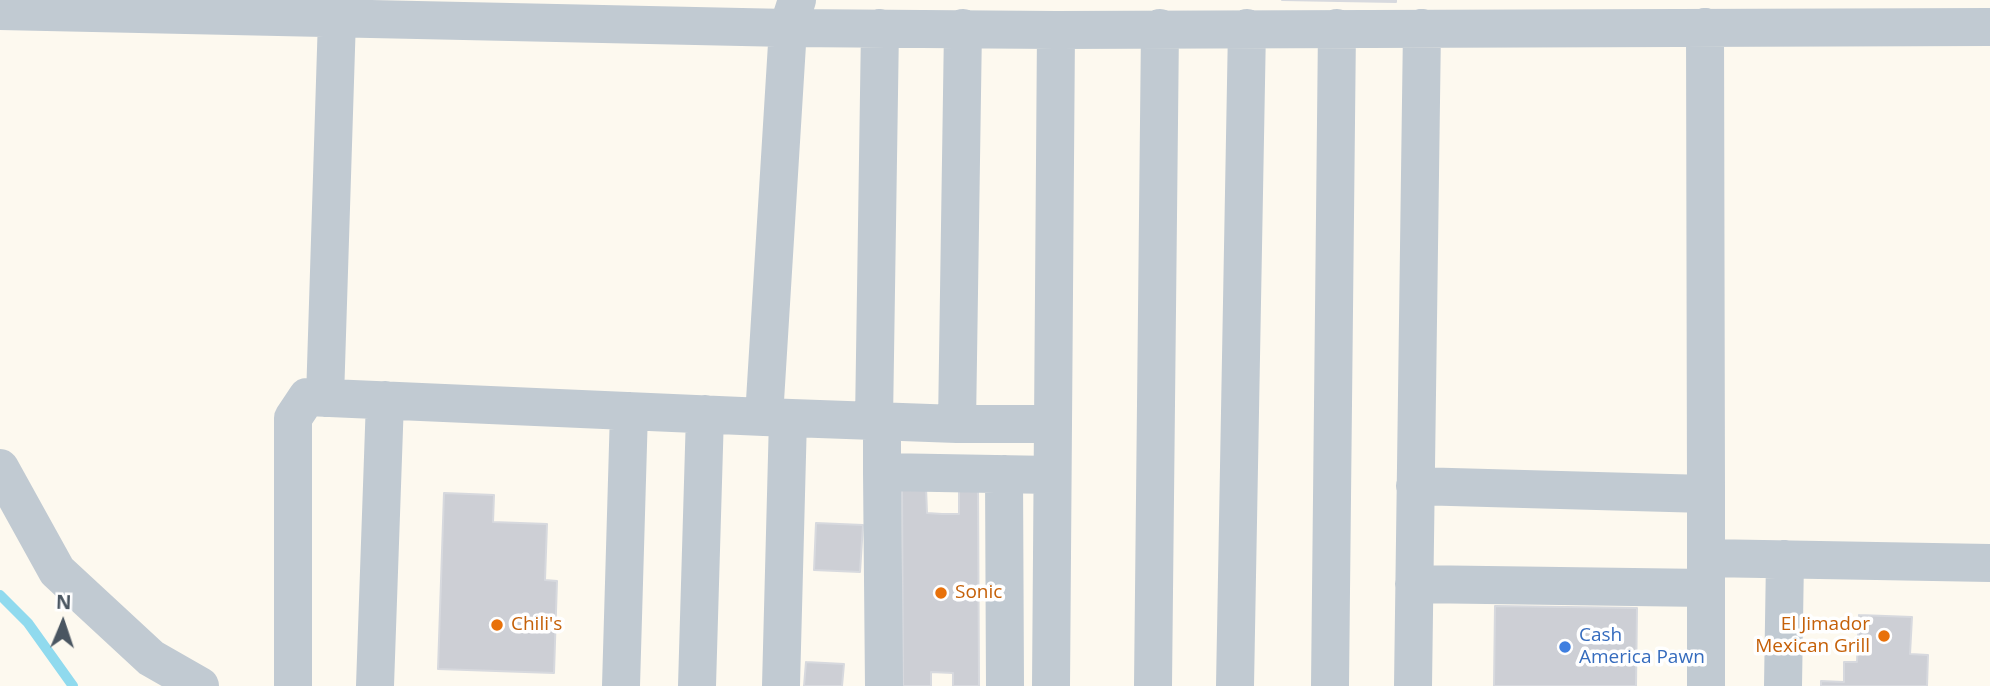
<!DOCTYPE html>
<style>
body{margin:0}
#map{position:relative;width:1990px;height:686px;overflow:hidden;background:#f5f3f3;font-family:"Open Sans",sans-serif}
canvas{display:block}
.north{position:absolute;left:28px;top:588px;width:70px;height:70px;-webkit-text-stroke:5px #fff;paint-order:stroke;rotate:2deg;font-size:19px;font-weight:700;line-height:28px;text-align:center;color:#4a5661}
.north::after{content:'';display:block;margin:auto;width:24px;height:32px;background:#4a5661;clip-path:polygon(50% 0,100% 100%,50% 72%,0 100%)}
</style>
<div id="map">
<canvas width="1990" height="686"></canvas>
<div class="north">N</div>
</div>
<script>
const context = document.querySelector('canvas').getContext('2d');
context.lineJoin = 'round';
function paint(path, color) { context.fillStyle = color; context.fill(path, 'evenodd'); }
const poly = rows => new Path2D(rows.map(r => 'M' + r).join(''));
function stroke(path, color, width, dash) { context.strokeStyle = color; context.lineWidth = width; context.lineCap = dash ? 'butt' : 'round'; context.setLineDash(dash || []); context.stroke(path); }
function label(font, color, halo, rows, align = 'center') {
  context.font = font + ' "Open Sans",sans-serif'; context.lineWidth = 7; context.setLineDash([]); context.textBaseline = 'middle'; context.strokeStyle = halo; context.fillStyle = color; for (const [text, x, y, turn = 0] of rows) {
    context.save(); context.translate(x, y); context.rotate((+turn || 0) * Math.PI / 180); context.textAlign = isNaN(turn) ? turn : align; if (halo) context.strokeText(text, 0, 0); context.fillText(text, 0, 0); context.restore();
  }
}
const commercial = poly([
 [0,0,1990,0,1990,686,0,686]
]);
const stream = poly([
 [0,595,28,623,73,686]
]);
const building = poly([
 [1282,0,1396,0,1396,2,1282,0],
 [902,487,926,487,927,513,942,514,959,514,959,489,978,488,979,686,953,686,953,673,931,672,931,686,903,686,902,487],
 [444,493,494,495,493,522,547,524,545,580,557,581,554,673,438,669,444,493],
 [816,523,863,525,860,572,814,570,816,523],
 [1495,606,1637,608,1636,686,1494,686,1495,606],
 [1859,615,1912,617,1910,654,1928,655,1927,686,1821,686,1821,681,1844,682,1844,662,1857,662,1859,615],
 [806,662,844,664,842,686,804,686,806,662]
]);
const minor = poly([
 [0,11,788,28,1056,30,1990,27],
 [1705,27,1706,494],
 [325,398,337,18],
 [764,417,957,424,1053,424],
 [874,421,880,28],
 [882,421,882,472,1052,475],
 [957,424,963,28],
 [0,468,57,571,151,658,200,686],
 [882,472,884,686],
 [1004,474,1005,686],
 [1415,486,1706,494,1706,686],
 [1706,558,1990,563],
 [1414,584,1706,588],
 [293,686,293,418,307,397,764,417,788,28,797,0],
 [375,686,385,400],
 [621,686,629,411],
 [697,686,705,414],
 [781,686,788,418],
 [1051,686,1056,30],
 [1153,686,1160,28],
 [1235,686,1247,28],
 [1330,686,1337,28],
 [1413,686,1422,28],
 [1783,686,1785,559]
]);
const markers = [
 [941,593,7,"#e8710a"],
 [497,625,7,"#e8710a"],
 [1884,636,7,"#e8710a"],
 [1565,647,7,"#3f7fe0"]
];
const foodNames = [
 ["Sonic",955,593],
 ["Chili's",511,625],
 ["El Jimador",1870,625,"right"],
 ["Mexican Grill",1870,647,"right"]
];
const shopNames = [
 ["Cash",1579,636],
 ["America Pawn",1579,658]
];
paint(commercial, '#fdf9ef');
stroke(stream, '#90daee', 10);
paint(building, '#cdcfd5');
stroke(building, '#d7d9de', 2);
stroke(minor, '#c1cad2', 38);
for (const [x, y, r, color] of markers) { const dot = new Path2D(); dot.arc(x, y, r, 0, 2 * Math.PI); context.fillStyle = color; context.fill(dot); stroke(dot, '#fff', 2.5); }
label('19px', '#c56008', '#fff', foodNames, 'left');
label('19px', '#366cbe', '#fff', shopNames, 'left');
</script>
